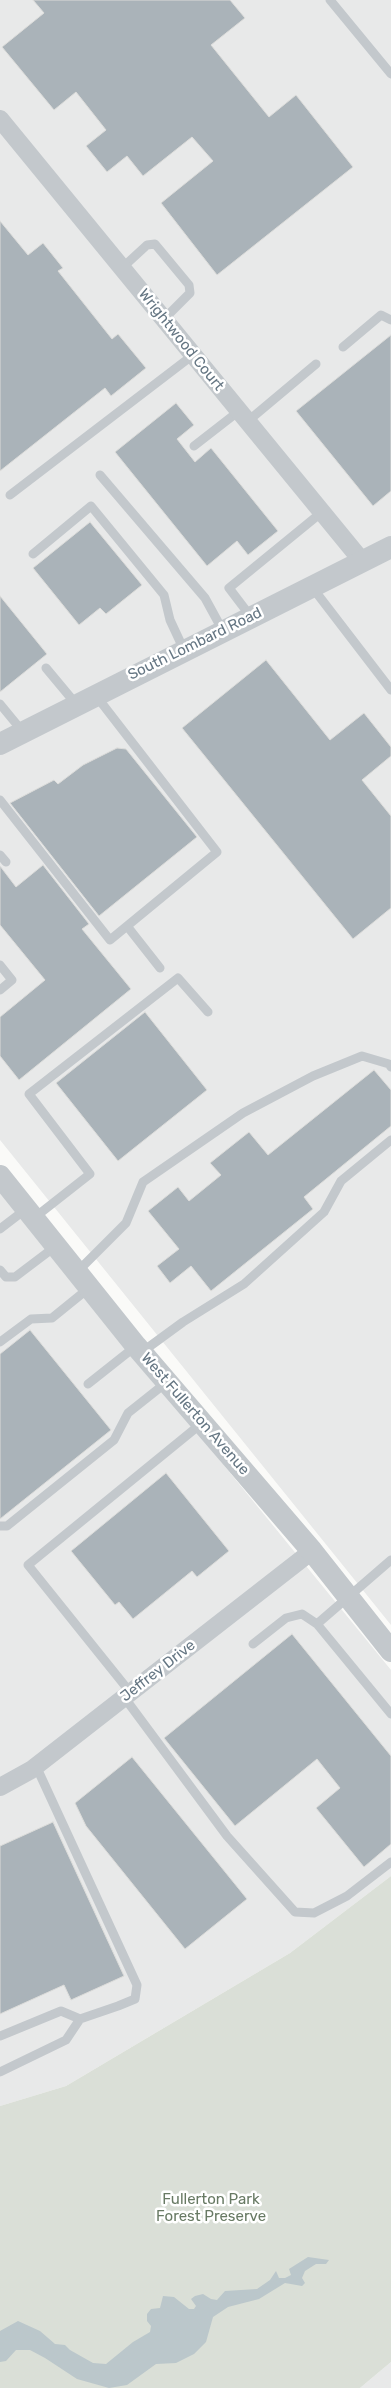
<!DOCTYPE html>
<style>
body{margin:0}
canvas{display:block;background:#fafaf8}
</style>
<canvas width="391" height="2388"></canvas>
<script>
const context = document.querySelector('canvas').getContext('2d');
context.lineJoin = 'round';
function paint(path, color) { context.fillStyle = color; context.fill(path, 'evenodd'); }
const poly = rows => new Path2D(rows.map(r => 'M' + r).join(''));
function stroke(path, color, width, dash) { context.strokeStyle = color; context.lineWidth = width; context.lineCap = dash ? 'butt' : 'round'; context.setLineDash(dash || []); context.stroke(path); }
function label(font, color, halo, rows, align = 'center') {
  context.font = font + ' Rubik,sans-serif'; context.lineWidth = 5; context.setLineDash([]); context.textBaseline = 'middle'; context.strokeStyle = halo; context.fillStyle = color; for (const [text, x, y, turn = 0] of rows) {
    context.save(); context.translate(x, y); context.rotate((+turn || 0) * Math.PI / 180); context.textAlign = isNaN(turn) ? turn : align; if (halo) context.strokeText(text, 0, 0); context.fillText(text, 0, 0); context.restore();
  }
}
const built = poly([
 [0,0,391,0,391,1625,0,1140],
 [0,1191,391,1670,391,1876,290,1953,66,2086,0,2106],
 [391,2362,391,2388,360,2388]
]);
const green = poly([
 [391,1876,391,2362,360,2388,0,2388,0,2106,66,2086,290,1953]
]);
const water = poly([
 [308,2257,329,2260,326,2264,316,2264,305,2271,302,2278,305,2283,302,2286,285,2283,259,2299,228,2307,213,2317,206,2342,194,2354,176,2363,156,2364,127,2385,109,2388,77,2379,45,2358,30,2350,16,2350,6,2361,0,2362,0,2331,18,2321,40,2331,55,2344,65,2345,70,2350,93,2363,106,2364,133,2342,150,2332,151,2326,147,2321,147,2314,151,2309,160,2308,163,2296,174,2297,189,2309,194,2309,196,2306,191,2299,195,2296,203,2294,211,2299,217,2300,225,2291,257,2289,270,2280,276,2271,279,2278,285,2278,291,2275,289,2269]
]);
const building = poly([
 [33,0,230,0,245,18,211,45,269,117,296,95,353,167,217,275,161,203,213,161,192,137,143,176,127,156,107,172,86,146,106,130,76,92,54,110,2,47,44,13,33,0],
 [0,221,28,255,43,243,63,268,58,271,112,339,118,334,146,368,111,396,105,388,0,471,0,221],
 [391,335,391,491,373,506,296,411,391,335],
 [176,403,194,425,177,439,195,462,211,448,278,531,248,555,237,541,207,566,115,452,176,403],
 [90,522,142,585,106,614,100,608,79,625,33,568,90,522],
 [0,596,47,654,0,692,0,596],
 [266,660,330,740,364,713,391,747,391,756,362,780,391,816,391,908,353,939,182,728,266,660],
 [117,748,126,749,197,837,99,916,10,803,54,780,58,784,83,765,117,748],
 [43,865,89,924,82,929,131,989,19,1080,0,1056,0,1017,45,980,0,925,0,866,16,887,43,865],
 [145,1012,207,1090,118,1161,56,1083,145,1012],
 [374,1070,391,1090,391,1126,304,1197,313,1209,211,1291,191,1266,170,1283,157,1266,179,1249,148,1211,178,1187,189,1201,221,1175,210,1163,249,1132,268,1155,374,1070],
 [30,1330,111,1430,0,1519,0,1354,30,1330],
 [166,1473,229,1551,197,1577,192,1571,133,1619,119,1602,115,1605,71,1551,166,1473],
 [292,1634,391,1756,391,1844,364,1867,316,1808,340,1788,317,1759,235,1826,164,1738,292,1634],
 [132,1757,247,1899,185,1949,86,1826,75,1803,132,1757],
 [53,1822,124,1976,71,2000,64,1985,0,2014,0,1846,53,1822]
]);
const service = poly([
 [330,0,391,74],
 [122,268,147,245,155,244,189,285,190,293,164,319],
 [343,347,381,315,391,320],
 [248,421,316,364],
 [194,446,239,411],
 [100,475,205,598,223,631],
 [10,495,193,355],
 [33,554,91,506,164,595,170,620,184,650],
 [312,587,391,690],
 [251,617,229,588,322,512],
 [46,668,76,704],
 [0,704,23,732],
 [0,800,110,940,217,852,97,697],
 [0,855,6,862],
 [127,926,160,968],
 [0,965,12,980,0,990],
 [34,1218,90,1174,29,1094,178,978,208,1012],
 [0,1229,26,1209],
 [0,1270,6,1277,15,1277,56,1246],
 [77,1272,126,1223,143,1182,243,1113,313,1076,362,1056,389,1064,391,1067],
 [0,1342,31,1319,52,1318,89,1288],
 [142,1352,183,1322,244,1284,324,1212,341,1181,391,1140],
 [88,1384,136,1346],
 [0,1526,7,1526,114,1440,128,1413,167,1382],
 [391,1560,317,1624,391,1714],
 [253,1644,286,1618,302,1614,317,1624],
 [130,1692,28,1565,202,1423],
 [124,1697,227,1836,295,1912,314,1913,347,1896,391,1862],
 [0,2036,61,2011,80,2019,118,2006,135,1999,137,1985,36,1766],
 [0,2072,66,2040,80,2019]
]);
const minor = poly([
 [0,119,362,561],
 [0,1787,31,1770,312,1551]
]);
const tertiary = poly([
 [0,744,391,547],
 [0,1176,136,1346,312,1551,391,1651]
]);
const streetNames = [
 ["Wrightwood Court",181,340,51],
 ["South Lombard Road",195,644,-26],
 ["West Fullerton Avenue",195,1414,49],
 ["Jeffrey Drive",158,1671,-38]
];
const parkNames = [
 ["Fullerton Park",211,2200],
 ["Forest Preserve",211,2217]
];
paint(built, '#e8e9e9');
paint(green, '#dadfd7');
paint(water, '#bbc7cb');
paint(building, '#aab3b9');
stroke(building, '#dcdcda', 1);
stroke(service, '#c3c8cc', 9);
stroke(minor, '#c3c8cc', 18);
stroke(tertiary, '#c3c8cc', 22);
label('15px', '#657683', '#fff', streetNames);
label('15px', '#687a64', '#fff', parkNames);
</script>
